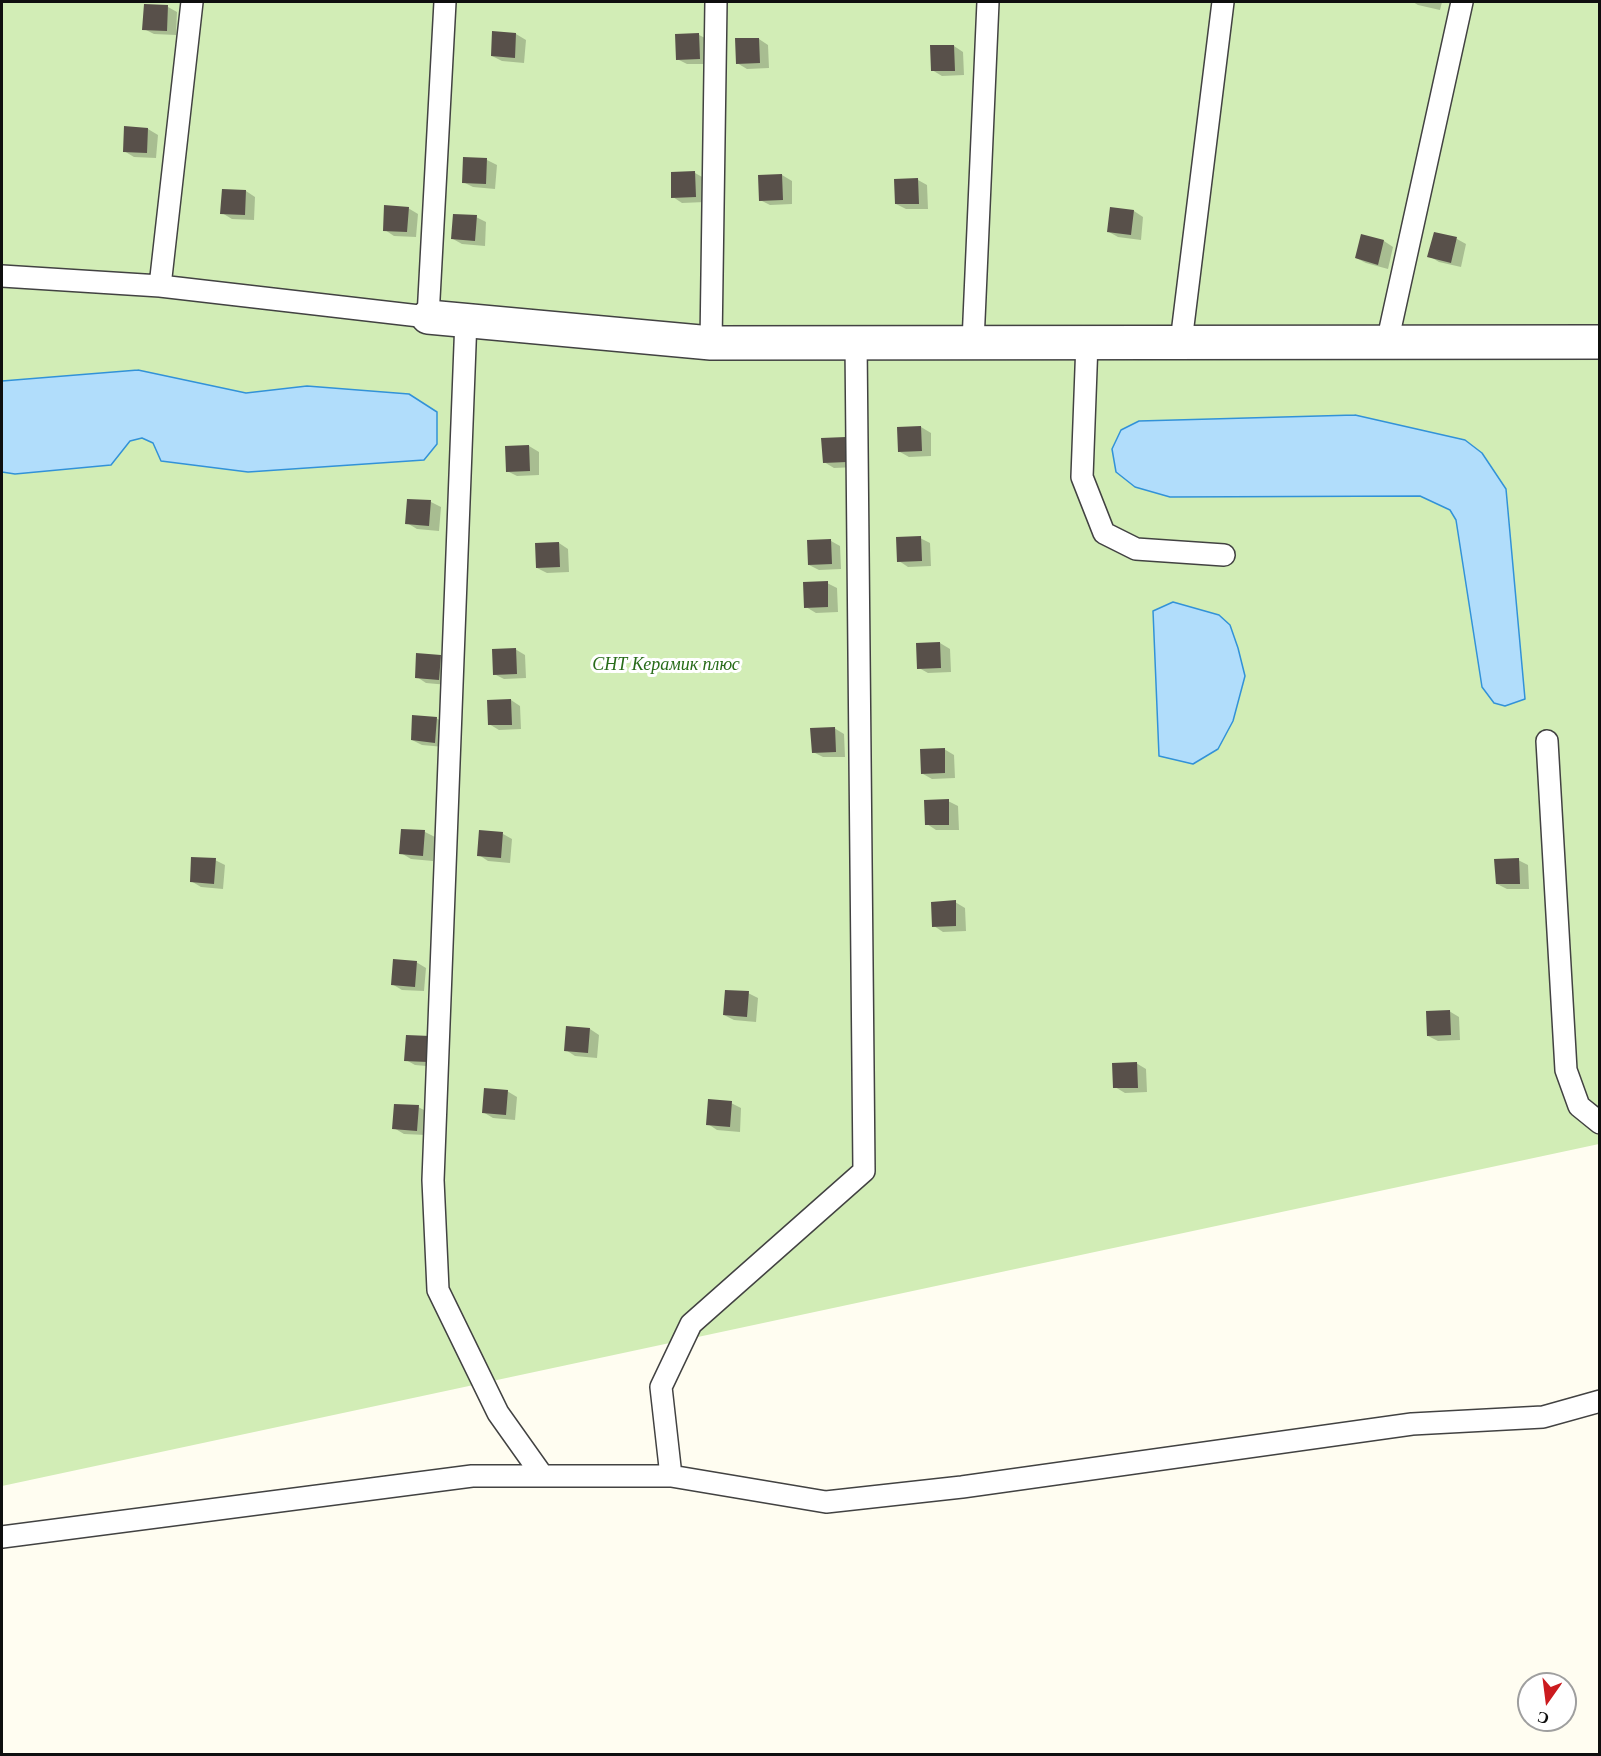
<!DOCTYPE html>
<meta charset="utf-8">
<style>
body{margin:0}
#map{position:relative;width:1601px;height:1756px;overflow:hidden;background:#fffdf1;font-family:Georgia,serif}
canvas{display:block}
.frame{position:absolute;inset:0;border:3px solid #0f0f0f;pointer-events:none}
.north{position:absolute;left:1517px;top:1672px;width:60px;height:60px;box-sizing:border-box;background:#fff;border:2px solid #9f9f9f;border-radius:50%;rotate:194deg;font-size:16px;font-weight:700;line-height:24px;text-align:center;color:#0f0f0f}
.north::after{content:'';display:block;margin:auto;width:21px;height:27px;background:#cb1b1f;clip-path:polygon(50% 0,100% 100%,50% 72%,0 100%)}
</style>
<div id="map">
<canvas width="1601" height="1756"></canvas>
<div class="frame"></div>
<div class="north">С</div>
</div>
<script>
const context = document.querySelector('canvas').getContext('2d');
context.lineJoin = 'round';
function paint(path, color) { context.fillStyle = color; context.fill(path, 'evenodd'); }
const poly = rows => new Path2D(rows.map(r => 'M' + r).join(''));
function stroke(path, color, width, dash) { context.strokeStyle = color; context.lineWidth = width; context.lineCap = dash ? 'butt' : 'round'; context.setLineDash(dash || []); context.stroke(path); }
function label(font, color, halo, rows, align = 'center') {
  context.font = font + ' Georgia,serif'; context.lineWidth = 6; context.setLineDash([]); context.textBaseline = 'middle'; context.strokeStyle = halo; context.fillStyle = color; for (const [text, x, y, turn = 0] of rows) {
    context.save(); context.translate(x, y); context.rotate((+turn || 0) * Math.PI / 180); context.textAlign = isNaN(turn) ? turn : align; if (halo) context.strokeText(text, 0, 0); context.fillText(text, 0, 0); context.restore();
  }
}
const green = poly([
 [2,2,1599,2,1599,1144,2,1486]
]);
const water = poly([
 [138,370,246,393,307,386,409,394,437,412,437,444,424,460,248,472,161,461,153,443,142,438,130,441,111,465,15,474,2,472,2,381,138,370],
 [1355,415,1465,440,1482,453,1506,489,1525,699,1505,706,1494,703,1482,687,1456,520,1450,510,1420,496,1170,497,1135,487,1116,472,1112,449,1121,430,1139,421,1355,415],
 [1173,602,1219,615,1230,625,1238,648,1245,676,1233,721,1218,749,1193,764,1159,756,1153,611,1173,602]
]);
const shadow = poly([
 [1413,2,1442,2,1440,10,1418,5],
 [168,7,177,12,176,35,154,34,144,29],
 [494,33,516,34,526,40,524,63,502,61,492,56],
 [699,35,709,40,710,64,687,64,677,59],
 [759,39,768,45,769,68,747,69,737,63],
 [954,46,963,52,964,75,942,76,932,70],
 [126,128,148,129,158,135,156,158,134,157,124,151],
 [487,160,497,165,495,189,473,187,463,182],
 [695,173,704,178,705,202,682,203,673,197],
 [782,175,792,181,792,204,770,205,760,200],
 [918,180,927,185,928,209,906,209,896,204],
 [246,191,255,197,254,220,232,219,222,213],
 [408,208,418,214,416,237,394,236,385,230],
 [1111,209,1134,211,1143,217,1141,240,1118,237,1109,232],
 [476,217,486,222,485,246,462,244,453,239],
 [1435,233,1457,239,1466,244,1461,267,1439,262,1429,256],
 [1362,236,1384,241,1393,247,1388,269,1366,263,1356,258],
 [921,427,931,433,931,456,909,457,900,452],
 [846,438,855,444,856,467,834,468,824,462],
 [529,446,539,452,539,475,517,476,507,471],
 [409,500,431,502,441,507,439,531,417,529,407,523],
 [920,538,930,543,931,566,908,567,899,561],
 [831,541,840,546,841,569,819,570,809,565],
 [559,543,568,549,569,572,547,573,537,568],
 [827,583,837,588,838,612,816,613,806,607],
 [940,643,950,649,951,672,928,673,919,668],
 [515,649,525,655,526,678,504,679,494,674],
 [441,656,450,662,448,685,426,683,417,677],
 [511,700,520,706,521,729,499,730,489,724],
 [436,718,446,724,444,747,422,745,412,740],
 [834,728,844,734,845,757,823,757,813,752],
 [944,749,954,755,955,778,932,779,923,774],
 [948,801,958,806,959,830,936,830,927,824],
 [403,830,425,832,435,837,433,861,411,859,401,853],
 [503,834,512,839,510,863,488,861,479,855],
 [215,860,225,865,223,889,201,887,191,881],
 [1518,860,1528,865,1529,889,1507,889,1497,884],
 [955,902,965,908,966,931,943,932,934,926],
 [416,962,426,968,424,991,402,990,392,984],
 [748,993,758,998,756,1022,734,1020,724,1015],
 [1449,1011,1459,1017,1460,1040,1438,1041,1428,1036],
 [590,1029,599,1035,597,1058,575,1056,566,1050],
 [429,1038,438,1067,415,1065,406,1060],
 [1136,1063,1146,1069,1147,1092,1125,1093,1115,1087],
 [507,1091,517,1097,515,1120,493,1118,483,1112],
 [731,1103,741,1108,740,1132,717,1130,708,1124],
 [418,1107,428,1112,426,1135,404,1134,394,1128]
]);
const building = poly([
 [144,4,168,5,167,31,142,30],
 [492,31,516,33,515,58,491,56],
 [699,33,700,59,676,60,675,34],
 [735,38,759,38,760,63,736,64],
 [930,45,954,45,955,71,931,71],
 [124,126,148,128,147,153,123,152],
 [463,157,487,158,486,184,462,183],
 [695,171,696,197,671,198,671,172],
 [782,174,783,200,759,201,758,175],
 [918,178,919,204,895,204,894,179],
 [222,189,246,190,245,215,220,214],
 [384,205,409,207,407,232,383,231],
 [1110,207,1134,210,1131,235,1107,232],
 [453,214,477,215,475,241,451,239],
 [1434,232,1457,237,1451,263,1427,257],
 [1361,234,1384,240,1378,265,1355,258],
 [921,426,922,451,898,452,897,427],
 [846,437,847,462,823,463,821,438],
 [529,445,530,471,506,472,505,446],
 [407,499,431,500,429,526,405,524],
 [921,536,922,561,897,562,896,537],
 [831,539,832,564,808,565,807,540],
 [559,542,560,567,536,568,535,543],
 [828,581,828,607,804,608,803,582],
 [940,642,941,668,917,669,916,643],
 [516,648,517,674,493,675,492,649],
 [416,653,441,655,439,680,415,678],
 [511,699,512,725,488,725,487,700],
 [412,715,437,717,435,743,411,740],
 [835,727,836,752,812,753,810,728],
 [945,748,945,773,921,774,920,749],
 [949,799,949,825,925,825,924,800],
 [401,829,425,830,423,856,399,854],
 [479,830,503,832,501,858,477,856],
 [191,857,216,858,214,884,190,882],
 [1519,858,1520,884,1496,884,1494,859],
 [956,900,956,926,932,927,931,902],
 [393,959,417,961,415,987,391,985],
 [725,990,749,991,747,1017,723,1015],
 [1450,1010,1451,1035,1427,1036,1426,1011],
 [566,1026,590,1028,588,1053,564,1051],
 [406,1035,430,1036,428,1062,404,1061],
 [1137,1062,1138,1088,1113,1088,1112,1063],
 [484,1088,508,1090,506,1115,482,1113],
 [708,1099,732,1101,730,1127,706,1125],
 [394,1104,419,1105,417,1131,392,1129]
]);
const service = poly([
 [2,276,160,286,428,317,445,2],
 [160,286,192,2],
 [466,319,433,1180,438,1290,498,1413,542,1475],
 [973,342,988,2],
 [1087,342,1082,477,1104,533,1136,549,1224,555],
 [1181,342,1223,2],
 [711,343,716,2],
 [1387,343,1462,2],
 [1547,741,1566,1070,1579,1106,1600,1123],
 [671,1476,661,1387,691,1324,864,1171,856,342],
 [2,1537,472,1476,671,1476,826,1502,962,1487,1412,1424,1543,1417,1600,1401]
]);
const minor = poly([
 [428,317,711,343,1600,342]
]);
const parkNames = [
 ["СНТ Керамик плюс",666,665]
];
paint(green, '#d2edb6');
paint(water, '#b1ddfb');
stroke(water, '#3292d8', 1.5);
paint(shadow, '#0003');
paint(building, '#58504a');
stroke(service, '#424242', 24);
stroke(minor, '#424242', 36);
stroke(service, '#fff', 21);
stroke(minor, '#fff', 33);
label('italic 18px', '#286c19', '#fff', parkNames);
</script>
